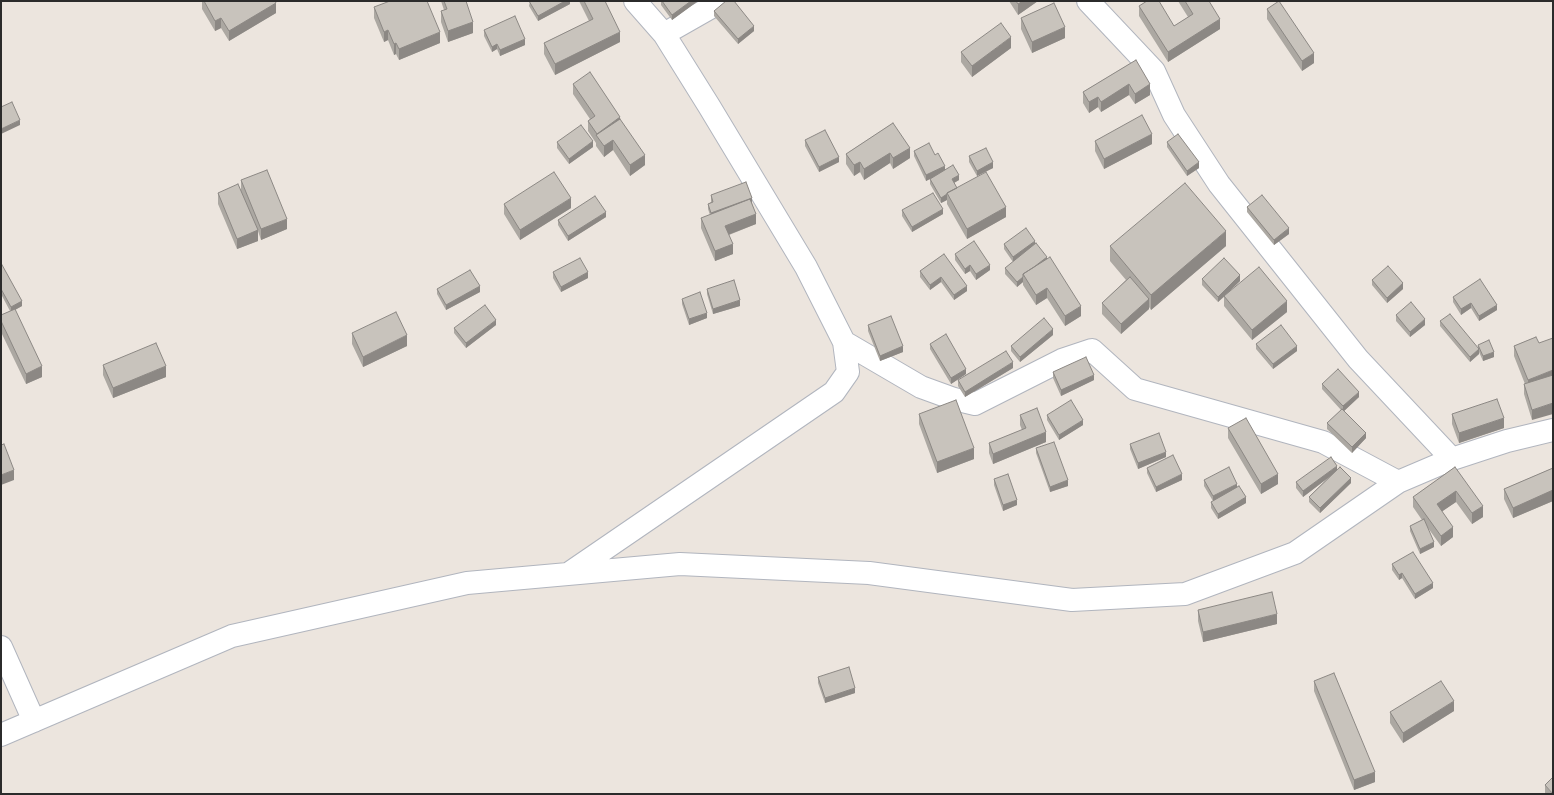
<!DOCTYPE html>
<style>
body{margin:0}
#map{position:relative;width:1554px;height:795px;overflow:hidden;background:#ece5de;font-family:Manrope,sans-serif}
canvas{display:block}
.frame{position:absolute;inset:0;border:2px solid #2b2b2b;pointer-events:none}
</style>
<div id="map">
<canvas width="1554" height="795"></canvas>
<div class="frame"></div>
</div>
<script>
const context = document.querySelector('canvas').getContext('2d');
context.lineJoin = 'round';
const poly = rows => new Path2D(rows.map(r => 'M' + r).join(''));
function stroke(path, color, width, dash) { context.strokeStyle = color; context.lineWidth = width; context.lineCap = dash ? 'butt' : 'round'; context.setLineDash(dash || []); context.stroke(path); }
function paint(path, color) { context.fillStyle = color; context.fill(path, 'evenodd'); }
const street = poly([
 [1088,1,1154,71,1174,115,1219,184,1358,359,1452,459],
 [664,34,722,1],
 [844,342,921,387,954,399,975,404,1062,360,1092,350,1135,389,1323,442,1398,482],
 [568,574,834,392,848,372,844,342,806,267,709,106,664,34,635,1],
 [1,647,34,721],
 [1,735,232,636,467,583,680,564,869,573,1072,600,1185,594,1295,553,1398,482,1452,459,1507,441,1553,430]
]);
const wall = poly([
 [202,1,275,1,276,13,229,41,221,28,215,31,202,9],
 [441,1,466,1,473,33,448,42,441,22,441,11,444,10],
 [530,1,570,1,570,4,538,21,529,6],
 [579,1,605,1,620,42,555,75,544,54,544,43,589,21],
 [661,1,698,1,672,20,661,5],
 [1009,1,1038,1,1018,15],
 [1178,1,1209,1,1220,29,1168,62,1139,16,1139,6,1174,26,1188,17],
 [374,7,440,43,399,60,396,54,394,55,388,40,384,42,374,18],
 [1267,9,1314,63,1302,71,1267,19],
 [714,11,754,31,738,44,714,16],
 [1021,18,1065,38,1032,53,1021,29],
 [484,30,525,45,500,56,497,49,492,52,484,36],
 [1011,48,972,77,961,62,961,52],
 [1136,60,1150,95,1135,104,1129,95,1101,112,1098,107,1089,113,1083,103,1083,92],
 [573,84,620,119,645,165,630,176,613,150,604,157,596,146,596,143,588,131,588,121,590,119,573,94],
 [893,123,910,158,893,169,890,163,864,180,860,172,854,176,846,164,846,154],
 [805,140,839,162,819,172,805,146],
 [1095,141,1152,144,1104,169,1095,151],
 [557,142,593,147,569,164,557,148],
 [1167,142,1199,168,1187,176,1167,147],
 [914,151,935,155,945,170,959,180,954,183,957,188,1006,217,967,239,947,204,947,200,941,203,930,184,930,179,926,181,914,156],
 [969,156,993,168,977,176,969,162],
 [241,180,287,229,261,240,258,231,258,241,237,249,218,204,218,193,241,190],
 [711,195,752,203,756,224,729,235,733,254,715,261,701,228,701,218,710,215,708,209,708,204,711,202],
 [504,204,571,208,520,240,504,214],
 [1247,207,1289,234,1274,245,1247,212],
 [902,210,943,214,912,232,902,216],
 [606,217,568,241,558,225,558,220],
 [1004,244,1035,244,1047,259,1081,316,1065,326,1047,298,1036,305,1023,285,1023,282,1017,287,1005,274,1005,268,1013,262,1004,249],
 [1110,246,1226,246,1151,310,1149,307,1149,309,1121,334,1102,314,1102,303,1126,280,1110,261],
 [944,254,967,291,954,300,941,282,930,290,920,277,920,271],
 [955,254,990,270,976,280,970,271,965,274,955,260],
 [1,263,22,306,15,310,42,377,26,384,1,332,1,315,10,311,1,294],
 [553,272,588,278,561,292,553,278],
 [1202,279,1240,281,1231,290,1287,312,1252,340,1224,306,1224,297,1218,302,1202,285],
 [1372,280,1403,289,1387,303,1372,285],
 [437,289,480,292,446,310,437,294],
 [707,289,740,306,713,314,707,294],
 [1453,297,1497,310,1479,321,1471,308,1461,315,1453,302],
 [682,299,707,318,689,325,682,304],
 [1396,315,1425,325,1410,337,1396,321],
 [1440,321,1478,348,1478,345,1494,357,1483,361,1479,352,1479,354,1470,362,1440,326],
 [496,325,466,348,454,333,454,328],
 [868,325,903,352,880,361,868,331],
 [352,333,407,346,363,367,352,344],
 [1053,335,1020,362,1011,351,1011,346],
 [1536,337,1532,420,1524,394,1524,384,1525,384,1514,356,1514,346],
 [930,344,966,374,951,384,930,349],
 [1256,344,1297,351,1273,369,1256,349],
 [103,365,166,377,113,398,103,375],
 [1013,368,965,397,958,386,958,380],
 [1053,372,1094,380,1061,396,1053,378],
 [1322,384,1359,397,1344,411,1366,438,1352,453,1327,429,1327,423,1341,410,1322,389],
 [919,414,974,459,937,473,919,424],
 [1452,414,1504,428,1459,443,1452,424],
 [1020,415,1046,442,993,464,989,453,989,443,1022,430,1020,425],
 [1047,415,1083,425,1059,440,1047,420],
 [1228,428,1278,484,1261,494,1228,438],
 [1130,444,1166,457,1138,469,1130,449],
 [1036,448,1068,486,1050,492,1036,453],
 [1455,467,1483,517,1472,524,1456,502,1442,511,1453,537,1441,546,1428,528,1434,547,1420,554,1410,531,1410,526,1422,520,1413,507,1413,497],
 [1147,468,1182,480,1156,492,1147,473],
 [1553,468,1553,501,1513,518,1504,499,1504,489],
 [1337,469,1351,483,1320,513,1309,502,1309,497,1328,478,1303,497,1296,488,1296,482],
 [994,479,1017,505,1003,511,994,485],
 [1204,480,1237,486,1246,503,1218,519,1211,508,1211,502,1213,501,1204,486],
 [1392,564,1433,588,1415,599,1402,578,1399,580,1392,570],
 [1198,610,1277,624,1203,642,1198,621],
 [818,677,855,693,825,703,818,683],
 [1314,681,1375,782,1354,790,1314,691],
 [1454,711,1403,743,1390,723,1390,712],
 [1545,785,1553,794,1545,794]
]);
const shadedWall = poly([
 [565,1,570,1,570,4,538,21,538,16],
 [691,1,698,1,672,20,672,15],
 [1023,1,1038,1,1018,15,1018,4],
 [276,3,276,13,229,41,229,31],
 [221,18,221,28,215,31,215,21],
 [1220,19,1220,29,1168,62,1168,52],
 [473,22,473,33,448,42,448,31],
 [754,26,754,31,738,44,738,39],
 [1065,27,1065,38,1032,53,1032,42],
 [388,30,388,40,384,42,384,32],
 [440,32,440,43,399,60,399,49],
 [620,32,620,42,555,75,555,64],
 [1011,37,1011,48,972,77,972,66],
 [525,39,525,45,500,56,500,50],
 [396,43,396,54,394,55,394,44],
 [497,44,497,49,492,52,492,47],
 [1314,53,1314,63,1302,71,1302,61],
 [1129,84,1129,95,1101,112,1101,102],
 [1150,84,1150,95,1135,104,1135,94],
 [1098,97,1098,107,1089,113,1089,102],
 [620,117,620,128,597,136,597,134],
 [20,120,20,125,1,134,1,129],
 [1152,134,1152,144,1104,169,1104,159],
 [613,140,613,150,604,157,604,146],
 [593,141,593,147,569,164,569,159],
 [910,148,910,158,893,169,893,158],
 [890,153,890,163,864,180,864,169],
 [645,155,645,165,630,176,630,165],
 [839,157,839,162,819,172,819,167],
 [860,162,860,172,854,176,854,165],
 [993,162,993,168,977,176,977,171],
 [1199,162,1199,168,1187,176,1187,171],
 [945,166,945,171,926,181,926,175],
 [959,175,959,180,952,184,952,179],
 [947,194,947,200,941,203,941,198],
 [571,198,571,208,520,240,520,230],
 [752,198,752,203,711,218,711,213],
 [1006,207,1006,217,967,239,967,229],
 [943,209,943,214,912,232,912,227],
 [606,212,606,217,568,241,568,236],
 [756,214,756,224,725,236,725,226],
 [287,219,287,229,261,240,261,229],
 [1289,228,1289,234,1274,245,1274,240],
 [258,230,258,241,237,249,237,239],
 [1226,231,1226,246,1151,310,1151,295],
 [1035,241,1035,247,1013,262,1013,257],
 [733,244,733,254,715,261,715,251],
 [1047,257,1047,262,1024,276],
 [970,265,970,271,965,274,965,269],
 [990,265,990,270,976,280,976,274],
 [588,272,588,278,561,292,561,287],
 [1240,275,1240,281,1218,302,1218,297],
 [941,277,941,282,930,290,930,285],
 [1023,277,1023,282,1017,287,1017,282],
 [1403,283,1403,289,1387,303,1387,298],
 [480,286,480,292,446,310,446,305],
 [967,286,967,291,954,300,954,295],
 [1047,288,1047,298,1036,305,1036,295],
 [1149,299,1149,309,1121,334,1121,324],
 [740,300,740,306,713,314,713,309],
 [22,301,22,306,11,312,11,307],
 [1287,301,1287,312,1252,340,1252,330],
 [1471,303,1471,308,1461,315,1461,309],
 [1497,305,1497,310,1479,321,1479,316],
 [1081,306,1081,316,1065,326,1065,316],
 [707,313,707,318,689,325,689,319],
 [1425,319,1425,325,1410,337,1410,332],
 [496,320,496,325,466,348,466,343],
 [1053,329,1053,335,1020,362,1020,357],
 [407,335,407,346,363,367,363,357],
 [903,346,903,352,880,361,880,356],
 [1297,346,1297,351,1273,369,1273,364],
 [1479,349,1479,354,1470,362,1470,357],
 [1494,352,1494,357,1483,361,1483,356],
 [1013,362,1013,368,965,397,965,392],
 [42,366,42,377,26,384,26,374],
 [166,366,166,377,113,398,113,388],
 [966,369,966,374,951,384,951,378],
 [1553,370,1553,380,1528,391,1528,380],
 [1094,375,1094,380,1061,396,1061,390],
 [1359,392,1359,397,1343,412,1343,406],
 [1553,403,1553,414,1532,420,1532,410],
 [1504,418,1504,428,1459,443,1459,433],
 [1083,420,1083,425,1059,440,1059,435],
 [1046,432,1046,442,993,464,993,454],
 [1366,433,1366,438,1352,453,1352,447],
 [974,448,974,459,937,473,937,462],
 [1166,452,1166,457,1138,469,1138,463],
 [1337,466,1337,471,1303,497,1303,491],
 [14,470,14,480,1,485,1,475],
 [1182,474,1182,480,1156,492,1156,487],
 [1278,474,1278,484,1261,494,1261,484],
 [1351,478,1351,483,1320,513,1320,508],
 [1068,480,1068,486,1050,492,1050,487],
 [1237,484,1237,489,1213,502,1213,496],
 [1553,490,1553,501,1513,518,1513,508],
 [1456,491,1456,502,1437,515,1437,504],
 [1246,497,1246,503,1218,519,1218,514],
 [1017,500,1017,505,1003,511,1003,505],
 [1483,506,1483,517,1472,524,1472,513],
 [1453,527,1453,537,1441,546,1441,536],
 [1434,542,1434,547,1420,554,1420,549],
 [1402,573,1402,578,1399,580,1399,575],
 [1433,583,1433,588,1415,599,1415,594],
 [1277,614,1277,624,1203,642,1203,632],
 [855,688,855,693,825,703,825,698],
 [1454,701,1454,711,1403,743,1403,733],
 [1375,772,1375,782,1354,790,1354,780]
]);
const building = poly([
 [204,1,275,1,276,3,229,31,221,18,215,21,204,1],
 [390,1,427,1,440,32,399,49,396,43,394,44,388,30,384,32,374,7,390,1],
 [444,1,466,1,473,22,448,31,441,11,447,9,444,1],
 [529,1,565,1,538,16,529,1],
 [584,1,605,1,620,32,555,64,544,43,593,19,584,1],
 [662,1,691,1,672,15,662,1],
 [726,1,734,1,754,26,738,39,714,11,726,1],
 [1016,1,1023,1,1018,4,1016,1],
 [1147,1,1159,1,1174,26,1193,14,1185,1,1209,1,1220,19,1168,52,1139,6,1147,1],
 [1279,1,1314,53,1302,61,1267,9,1279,1],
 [1054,3,1065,27,1032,42,1021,18,1054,3],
 [515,16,525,39,500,50,497,44,492,47,484,30,515,16],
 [1001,23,1011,37,972,66,961,52,1001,23],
 [1136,60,1150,84,1135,94,1129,84,1101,102,1098,97,1089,102,1083,92,1136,60],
 [590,72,620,117,597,134,588,121,595,116,573,84,590,72],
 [12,102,20,120,1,129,1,107,12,102],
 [1142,115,1152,134,1104,159,1095,141,1142,115],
 [620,119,645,155,630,165,613,140,604,146,596,135,620,119],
 [893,123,910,148,893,158,890,153,864,169,860,162,854,165,846,154,893,123],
 [581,125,593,141,569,159,557,142,581,125],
 [825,130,839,157,819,167,805,140,825,130],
 [1178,134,1199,162,1187,171,1167,142,1178,134],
 [929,143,935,155,938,153,945,166,926,175,914,151,929,143],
 [986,148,993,162,977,171,969,156,986,148],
 [953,165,959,175,952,179,957,188,947,193,947,194,941,198,930,179,953,165],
 [267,170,287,219,261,229,241,180,267,170],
 [554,172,571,198,520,230,504,204,554,172],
 [986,172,1006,207,967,229,947,193,986,172],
 [746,182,752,198,711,213,708,204,713,202,711,195,746,182],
 [1185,183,1226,231,1151,295,1110,246,1185,183],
 [238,184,258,230,237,239,218,193,238,184],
 [933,193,943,209,912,227,902,210,933,193],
 [1262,195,1289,228,1274,240,1247,207,1262,195],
 [595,196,606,212,568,236,558,220,595,196],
 [750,199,756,214,725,226,733,244,715,251,701,218,750,199],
 [1026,228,1035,241,1013,257,1004,244,1026,228],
 [974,241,990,265,976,274,970,265,965,269,955,254,974,241],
 [1036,243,1047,257,1034,267,1023,274,1023,277,1017,282,1005,268,1036,243],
 [944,254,967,286,954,295,941,277,930,285,920,271,944,254],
 [1050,257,1081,306,1065,316,1047,288,1036,295,1023,274,1050,257],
 [580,258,588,272,561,287,553,272,580,258],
 [1224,258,1240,275,1218,297,1202,279,1224,258],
 [1,263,22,301,11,307,1,289,1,263],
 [1388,266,1403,283,1387,298,1372,280,1388,266],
 [1259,267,1287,301,1252,330,1224,296,1259,267],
 [470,270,480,286,446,305,437,289,470,270],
 [1130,277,1149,299,1121,324,1102,303,1130,277],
 [1480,279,1497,305,1479,316,1471,303,1461,309,1453,297,1480,279],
 [734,280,740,300,713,309,707,289,734,280],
 [700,292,707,313,689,319,682,299,700,292],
 [1411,302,1425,319,1410,332,1396,315,1411,302],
 [485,305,496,320,466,343,454,328,485,305],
 [15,309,42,366,26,374,1,321,1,315,15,309],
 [396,312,407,335,363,357,352,333,396,312],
 [1450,314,1479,349,1470,357,1440,321,1450,314],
 [891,316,903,346,880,356,868,325,891,316],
 [1044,318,1053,329,1020,357,1011,346,1044,318],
 [1281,325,1297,346,1273,364,1256,344,1281,325],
 [946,334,966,369,951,378,930,344,946,334],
 [1536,337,1539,343,1553,338,1553,370,1528,380,1514,346,1536,337],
 [1489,340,1494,352,1483,356,1478,345,1489,340],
 [156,343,166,366,113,388,103,365,156,343],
 [1006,351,1013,362,965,392,958,380,1006,351],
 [1086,357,1094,375,1061,390,1053,372,1086,357],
 [1338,369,1359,392,1343,406,1322,384,1338,369],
 [1553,375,1553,403,1532,410,1524,384,1553,375],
 [1497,399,1504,418,1459,433,1452,414,1497,399],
 [956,400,974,448,937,462,919,414,956,400],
 [1071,400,1083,420,1059,435,1047,415,1071,400],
 [1037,408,1046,432,993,454,989,443,1026,428,1020,415,1037,408],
 [1342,409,1366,433,1352,447,1327,423,1342,409],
 [1246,418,1278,474,1261,484,1228,428,1246,418],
 [1159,433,1166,452,1138,463,1130,444,1159,433],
 [1054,442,1068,480,1050,487,1036,448,1054,442],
 [4,444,14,470,1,475,1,445,4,444],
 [1173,455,1182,474,1156,487,1147,468,1173,455],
 [1331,457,1337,466,1303,491,1296,482,1331,457],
 [1229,467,1237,484,1213,496,1204,480,1229,467],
 [1340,467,1351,478,1320,508,1309,497,1340,467],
 [1455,467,1483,506,1472,513,1456,491,1437,504,1453,527,1441,536,1413,497,1455,467],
 [1553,468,1553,490,1513,508,1504,489,1553,468],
 [1008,474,1017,500,1003,505,994,479,1008,474],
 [1239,486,1246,497,1218,514,1211,502,1239,486],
 [1424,519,1434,542,1420,549,1410,526,1424,519],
 [1413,552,1433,583,1415,594,1402,573,1399,575,1392,564,1413,552],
 [1272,592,1277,614,1203,632,1198,610,1272,592],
 [849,667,855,688,825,698,818,677,849,667],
 [1334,673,1375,772,1354,780,1314,681,1334,673],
 [1441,681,1454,701,1403,733,1390,712,1441,681],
 [1553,777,1553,794,1545,785,1553,777]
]);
stroke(street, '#b1b5be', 24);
stroke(street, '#fff', 22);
paint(wall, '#aca8a2');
paint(shadedWall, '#8c8884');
paint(building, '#c8c3bc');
stroke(building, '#8c8884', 1);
</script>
